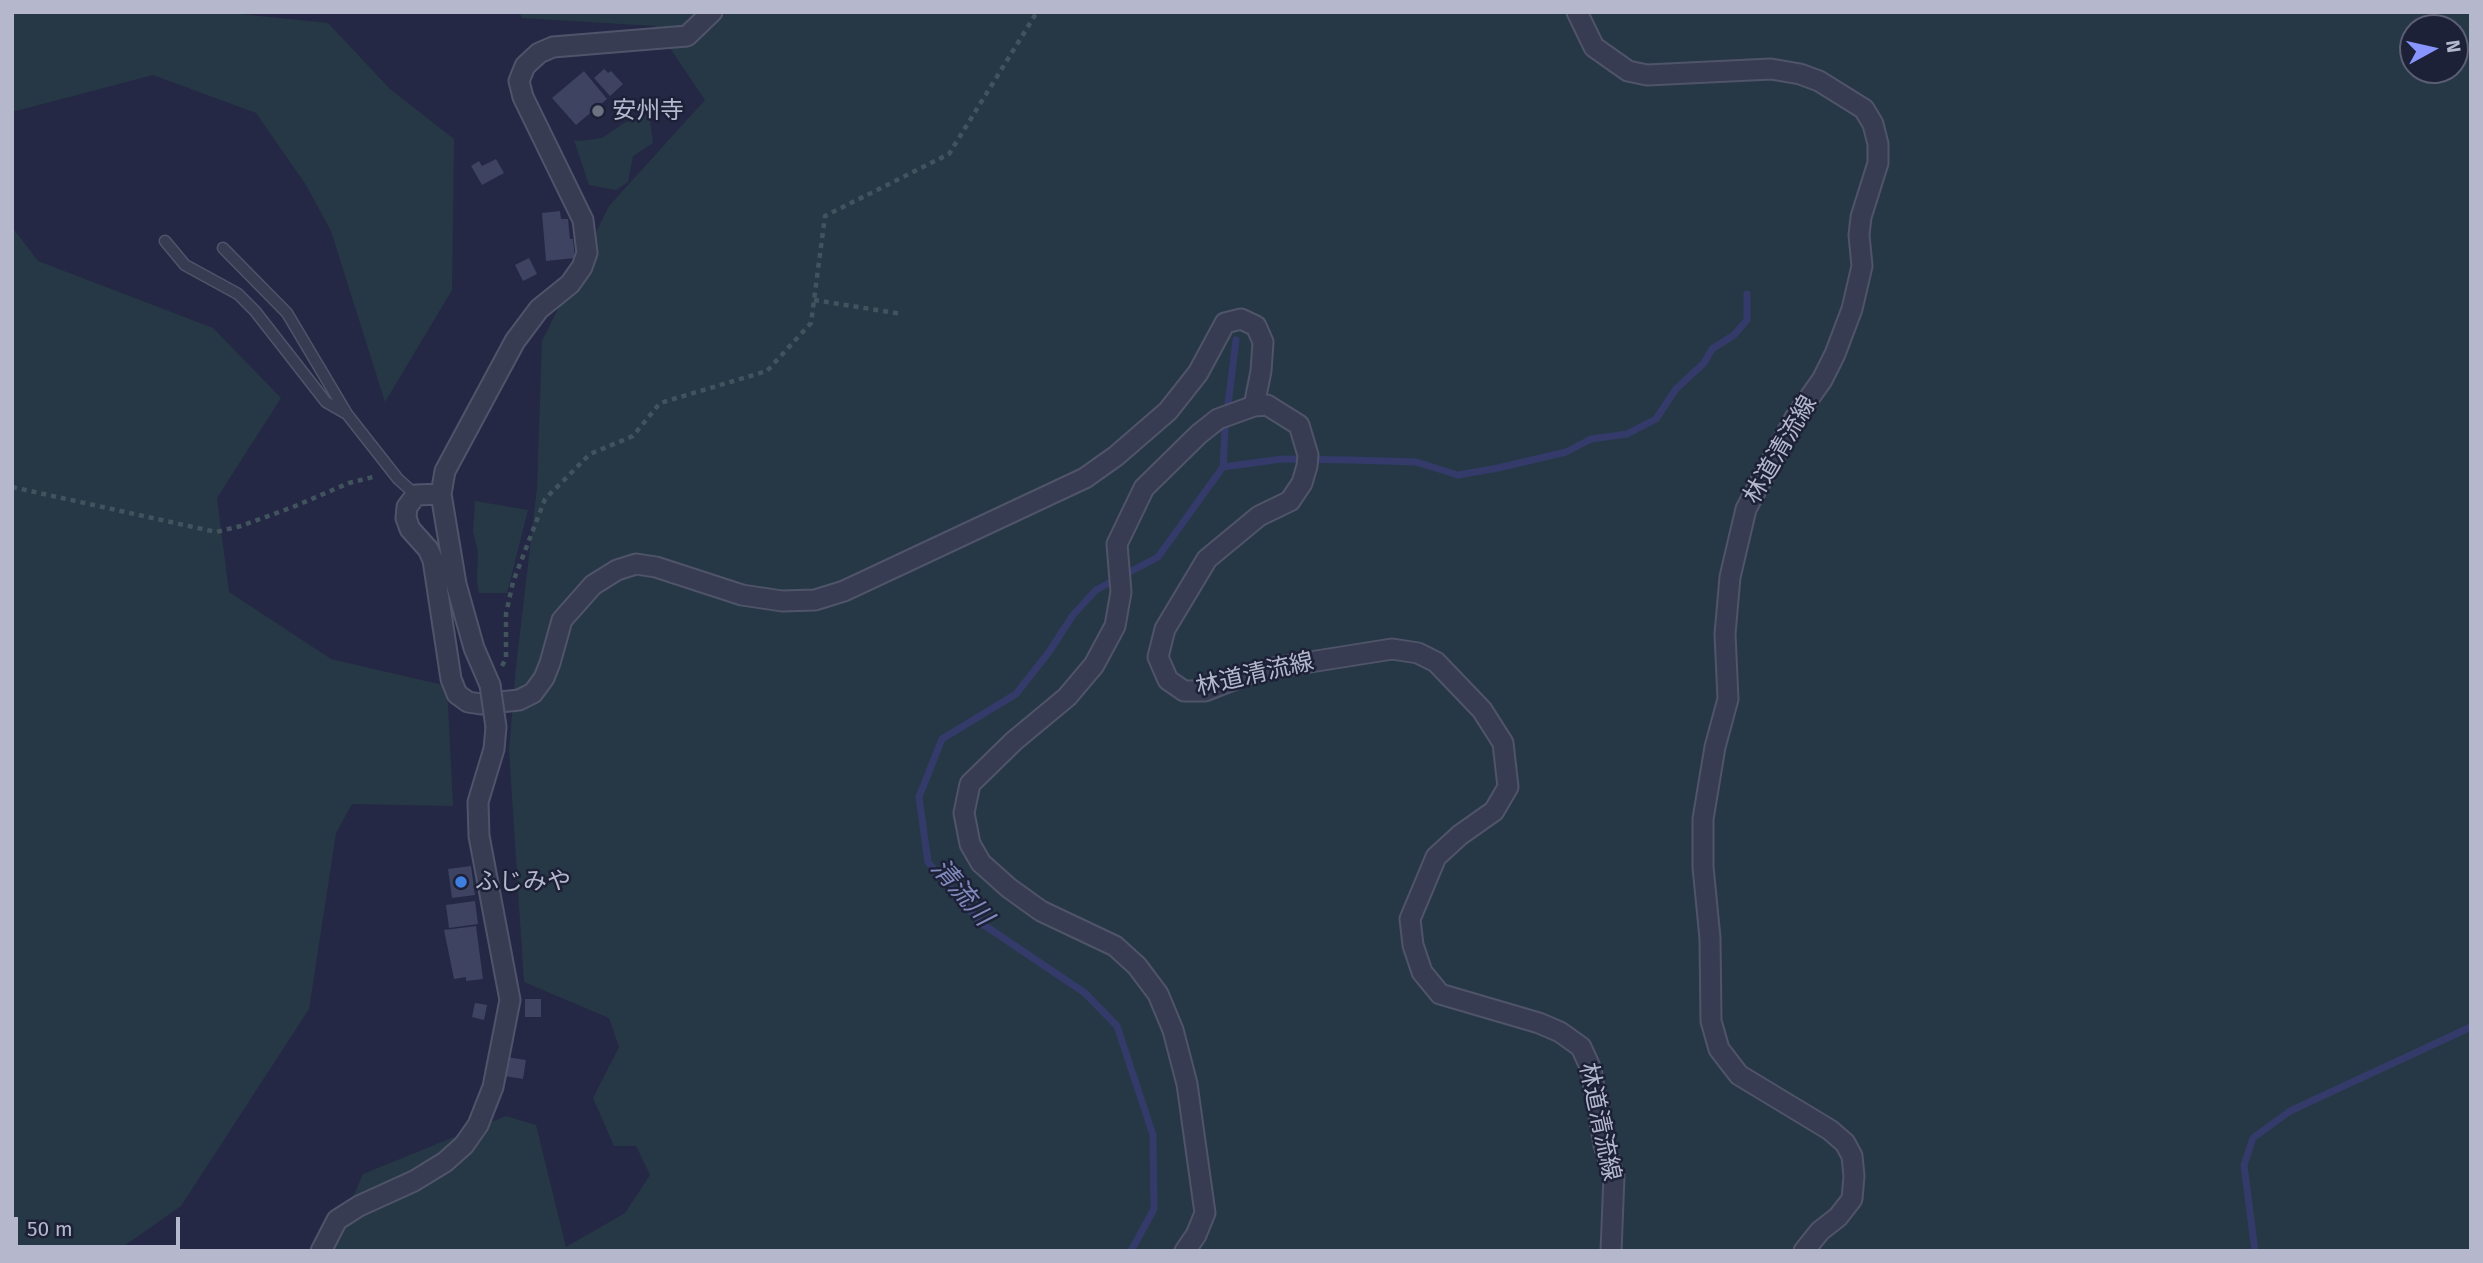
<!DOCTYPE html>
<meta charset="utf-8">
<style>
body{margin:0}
#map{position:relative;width:2483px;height:1263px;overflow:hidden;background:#242844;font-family:"Fira Sans",sans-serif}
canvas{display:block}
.frame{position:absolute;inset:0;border:14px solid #b5b8cd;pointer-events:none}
.north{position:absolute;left:2399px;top:14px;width:70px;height:70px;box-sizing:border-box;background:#1d2138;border:2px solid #5a5d74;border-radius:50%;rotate:82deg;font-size:19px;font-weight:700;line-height:28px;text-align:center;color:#b5b8cd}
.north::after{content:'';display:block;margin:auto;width:24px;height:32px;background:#8895ff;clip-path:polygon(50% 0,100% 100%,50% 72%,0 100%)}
.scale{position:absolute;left:14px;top:1217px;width:166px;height:32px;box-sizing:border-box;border:4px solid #b5b8cd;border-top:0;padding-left:9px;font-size:21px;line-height:24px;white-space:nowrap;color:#b5b8cd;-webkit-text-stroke:5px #1d2138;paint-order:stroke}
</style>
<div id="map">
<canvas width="2483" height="1263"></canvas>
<div class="frame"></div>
<div class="north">N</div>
<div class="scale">50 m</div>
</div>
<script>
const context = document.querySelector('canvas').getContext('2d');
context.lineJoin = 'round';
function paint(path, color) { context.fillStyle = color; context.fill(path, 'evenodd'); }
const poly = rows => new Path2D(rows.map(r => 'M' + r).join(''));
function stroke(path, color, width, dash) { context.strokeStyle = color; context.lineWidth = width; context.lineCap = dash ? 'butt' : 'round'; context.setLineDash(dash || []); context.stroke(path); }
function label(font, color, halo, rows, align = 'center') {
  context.font = font + ' "Fira Sans","Noto Sans JP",sans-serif'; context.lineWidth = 5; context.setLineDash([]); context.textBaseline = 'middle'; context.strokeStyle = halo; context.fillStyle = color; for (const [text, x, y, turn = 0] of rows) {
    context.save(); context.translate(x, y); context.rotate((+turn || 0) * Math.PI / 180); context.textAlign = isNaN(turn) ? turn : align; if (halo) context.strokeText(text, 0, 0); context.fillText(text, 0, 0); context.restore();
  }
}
const green = poly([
 [12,12,220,12,328,23,390,89,454,139,452,290,385,402,331,231,306,185,256,113,153,75,12,112],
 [519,12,2471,12,2471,1251,330,1251,363,1174,506,1116,536,1125,566,1247,625,1213,650,1175,636,1146,614,1146,593,1098,619,1047,609,1018,524,982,509,750,516,667,537,488,542,341,609,206,705,100,655,26,522,18],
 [2413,28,2455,28,2455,70,2413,70],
 [649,113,653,143,633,156,628,182,616,190,589,185,574,140,581,141,602,138,624,123],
 [12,227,38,261,213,328,281,398,217,498,229,592,331,659,447,686,453,806,352,804,336,833,309,1009,181,1206,117,1251,12,1251],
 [475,501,528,510,507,593,479,593,477,582,478,551,473,531]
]);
const stream = poly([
 [1223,467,1282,459,1352,460,1416,462,1458,475,1498,468,1566,452,1591,439,1627,434,1656,419,1676,389,1704,363,1712,349,1734,335,1747,320,1747,294],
 [1223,467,1225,429,1236,340],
 [1131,1251,1154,1209,1153,1135,1117,1026,1085,993,981,923,928,862,919,797,942,739,1016,694,1049,652,1073,615,1096,590,1158,557,1223,467],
 [2255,1251,2244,1165,2253,1138,2290,1111,2471,1027]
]);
const building = poly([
 [604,69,608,73,611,71,623,84,610,96,594,78],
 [584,71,607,99,576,125,552,98],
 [496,159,504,173,482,185,471,166,479,161,482,166],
 [560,211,561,219,568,219,570,239,573,239,575,258,546,261,542,213],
 [529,258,537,274,523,281,515,265],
 [471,866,475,895,452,898,448,869],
 [475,901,478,924,449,928,446,905],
 [476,926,483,979,466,981,466,977,454,979,444,930],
 [525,999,541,999,541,1017,525,1017],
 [475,1003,487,1005,484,1020,472,1017],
 [507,1057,526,1060,523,1079,504,1076]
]);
const path = poly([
 [814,300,902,314],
 [12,487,216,532,241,526,293,507,349,483,377,476],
 [502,666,506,658,506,614,513,582,545,499,590,454,633,436,660,403,767,371,811,323,825,216,949,154,1037,12]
]);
const service = poly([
 [165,241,185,265,238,294,255,311,326,402,347,414,398,479,416,495],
 [223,248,287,313,347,414]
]);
const minor = poly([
 [1577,12,1594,47,1628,71,1647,75,1771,69,1800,74,1819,81,1864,109,1873,124,1878,144,1878,163,1861,217,1859,235,1862,266,1852,309,1835,354,1822,380,1795,418,1746,509,1730,577,1725,634,1728,699,1715,747,1703,819,1703,867,1710,938,1711,1021,1719,1049,1739,1075,1830,1130,1845,1143,1852,1156,1854,1176,1852,1199,1838,1217,1820,1231,1804,1251],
 [441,494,416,495,407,507,406,518,410,529,428,549,433,560,451,679,457,694,468,702,481,704,519,700,533,693,544,678,550,663,562,620,593,585,617,570,636,564,656,567,742,595,782,601,815,600,844,591,1085,478,1116,456,1168,411,1198,373,1225,323,1241,319,1256,326,1263,342,1261,371,1254,406],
 [490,685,474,648,456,584,441,494,445,471,515,341,539,309,570,284,582,267,587,253,583,220,523,97,519,81,525,66,539,53,553,47,687,36,712,12],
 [321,1251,337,1220,359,1206,414,1181,445,1162,464,1145,478,1125,493,1087,510,1000,479,836,478,802,494,749,496,727],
 [1185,1251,1196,1235,1205,1213,1187,1084,1173,1030,1158,994,1137,966,1115,946,1041,911,1009,888,981,863,970,844,964,813,970,784,1014,741,1067,697,1094,665,1115,626,1121,592,1117,544,1144,488,1199,434,1218,419,1254,406,1267,405,1299,425,1308,455,1307,466,1302,483,1290,501,1259,516,1207,559,1165,629,1158,657,1168,680,1184,691,1205,691,1251,673,1279,667,1392,649,1418,653,1436,662,1482,710,1503,743,1508,787,1494,811,1460,835,1436,857,1410,919,1413,945,1422,972,1440,994,1539,1023,1560,1032,1581,1047,1591,1069,1604,1145,1614,1176,1611,1251]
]);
const minorBridge = poly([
 [490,685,496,727]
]);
const markers = [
 [598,111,7,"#6b7280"],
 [461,882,7,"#3f7fe0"]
];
const poiNames = [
 ["安州寺",612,111],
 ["ふじみや",475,882]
];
const streetNames = [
 ["林道清流線",1781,450,-60],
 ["林道清流線",1255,675,-13],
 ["林道清流線",1599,1122,78]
];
const waterNames = [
 ["清流川",961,893,49]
];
paint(green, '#263845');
stroke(stream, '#343b6a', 7);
paint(building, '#3d4361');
stroke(service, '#50546a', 13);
stroke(minor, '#50546a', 23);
stroke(path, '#41545e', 4.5, [5, 5]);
stroke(service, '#383c53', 10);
stroke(minor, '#383c53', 19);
stroke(minorBridge, '#50546a', 23, []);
stroke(minorBridge, '#383c53', 19);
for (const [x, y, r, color] of markers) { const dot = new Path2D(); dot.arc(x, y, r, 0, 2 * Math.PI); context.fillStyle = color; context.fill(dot); stroke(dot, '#1d2138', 2.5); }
label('24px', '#b5b8cd', '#1d2138', poiNames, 'left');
label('24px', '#b5b8cd', '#1d2138', streetNames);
label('italic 26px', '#818abb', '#1d2138', waterNames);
</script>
